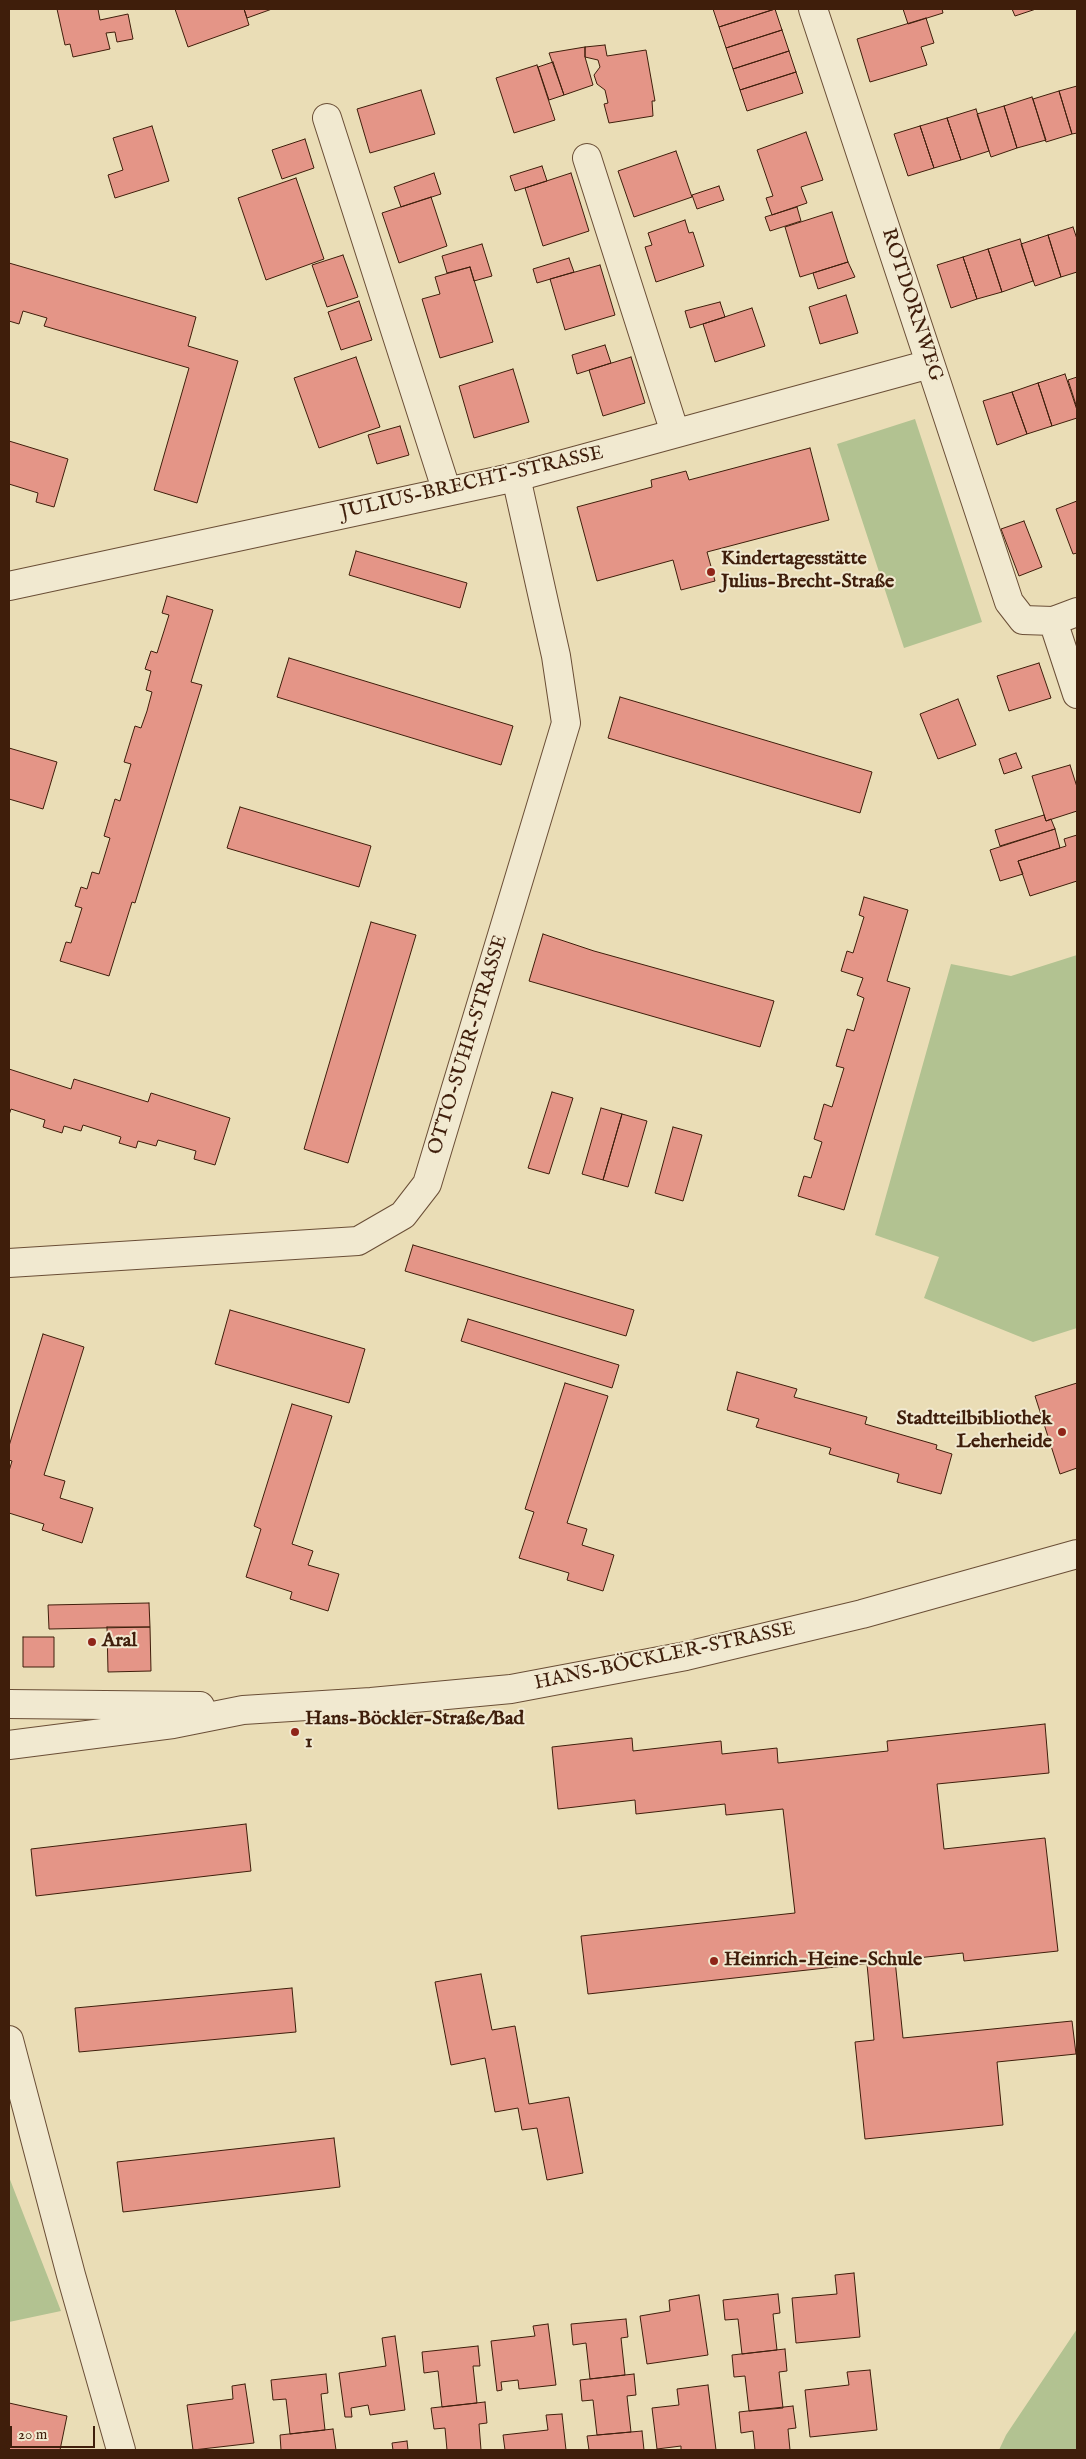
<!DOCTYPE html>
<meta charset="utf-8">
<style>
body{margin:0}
#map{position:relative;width:1086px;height:2459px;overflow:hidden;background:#eaddb6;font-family:"IM FELL English",serif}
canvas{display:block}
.frame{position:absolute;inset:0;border:10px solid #3f1e0b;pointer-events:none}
.scale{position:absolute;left:10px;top:2426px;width:85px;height:22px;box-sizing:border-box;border:2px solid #3f1e0b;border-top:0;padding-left:6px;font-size:15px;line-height:18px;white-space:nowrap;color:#3f1e0b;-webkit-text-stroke:4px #f1e9d0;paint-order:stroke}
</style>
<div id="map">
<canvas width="1086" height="2459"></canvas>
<div class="frame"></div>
<div class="scale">20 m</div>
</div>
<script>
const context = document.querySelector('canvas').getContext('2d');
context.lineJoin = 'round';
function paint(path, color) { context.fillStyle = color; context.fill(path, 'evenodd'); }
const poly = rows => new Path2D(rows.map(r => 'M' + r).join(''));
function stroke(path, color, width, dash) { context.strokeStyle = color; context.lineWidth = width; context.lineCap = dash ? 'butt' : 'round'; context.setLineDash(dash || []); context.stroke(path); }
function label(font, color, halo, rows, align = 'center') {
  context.font = font + ' "IM FELL English",serif'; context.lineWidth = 4; context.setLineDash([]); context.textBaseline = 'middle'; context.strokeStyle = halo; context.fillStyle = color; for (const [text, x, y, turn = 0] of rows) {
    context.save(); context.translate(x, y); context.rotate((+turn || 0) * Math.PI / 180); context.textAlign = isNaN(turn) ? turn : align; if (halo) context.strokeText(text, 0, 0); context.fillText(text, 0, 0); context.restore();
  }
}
const green = poly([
 [915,419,982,622,904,648,837,444],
 [1077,955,1077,1328,1033,1342,924,1298,939,1257,875,1235,951,964,1011,976],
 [9,2177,61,2311,9,2322],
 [1077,2329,1077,2450,999,2450,1006,2435]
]);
const building = poly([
 [57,9,98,9,100,20,128,14,133,39,117,42,115,32,106,33,110,49,73,57,70,44,65,45,57,9],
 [175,9,244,9,249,25,188,47,175,9],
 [244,9,272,9,247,18,244,9],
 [713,9,775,9,719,27,713,9],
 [775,9,782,30,726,48,719,27,775,9],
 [903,9,942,9,943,13,908,24,903,9],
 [1012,9,1036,9,1015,16,1012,9],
 [926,18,934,43,921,47,927,65,870,82,857,39,926,18],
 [782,30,789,51,733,69,726,48,782,30],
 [605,45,607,56,646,50,655,101,652,101,653,116,609,123,604,104,608,103,605,90,597,84,594,75,600,67,598,60,585,57,585,47,605,45],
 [585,47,585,57,593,85,564,95,549,53,585,47],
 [789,51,796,72,740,90,733,69,789,51],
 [553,62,564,95,549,100,538,67,553,62],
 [537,65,555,120,514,133,496,78,537,65],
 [796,72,803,93,747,111,740,90,796,72],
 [1077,86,1077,133,1072,134,1059,91,1077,86],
 [421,90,435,134,370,153,357,109,421,90],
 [1059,91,1072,134,1046,142,1033,99,1059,91],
 [1032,97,1046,140,1017,148,1004,106,1032,97],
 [1004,106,1017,148,991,157,977,114,1004,106],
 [976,109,989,151,961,160,947,118,976,109],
 [947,118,961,160,934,168,920,126,947,118],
 [152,126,169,181,115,198,108,175,123,170,113,138,152,126],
 [920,126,934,168,908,176,894,134,920,126],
 [806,132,823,180,801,187,807,203,772,215,766,198,773,196,757,150,806,132],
 [305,139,314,168,282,179,272,150,305,139],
 [676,151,692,197,634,217,618,171,676,151],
 [542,166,547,181,515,191,510,176,542,166],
 [434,173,441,194,401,207,394,187,434,173],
 [571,173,589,231,543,246,525,188,571,173],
 [296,178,324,259,266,280,238,198,296,178],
 [719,186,724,200,697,209,692,195,719,186],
 [431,197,447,246,399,263,382,213,431,197],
 [797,207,801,221,770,231,765,217,797,207],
 [832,212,848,262,800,277,785,227,832,212],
 [685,220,689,233,693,232,704,266,656,282,645,247,652,245,648,233,685,220],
 [1073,227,1077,239,1077,272,1061,277,1048,235,1073,227],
 [1048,235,1061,277,1035,286,1021,244,1048,235],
 [1020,239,1033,281,1002,292,988,249,1020,239],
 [482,244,492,276,474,281,470,267,447,273,442,256,482,244],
 [988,249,1002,292,977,299,963,257,988,249],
 [343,255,358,297,327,307,312,265,343,255],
 [963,257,977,299,951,308,937,265,963,257],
 [569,258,574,272,537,283,533,269,569,258],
 [848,262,855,277,818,289,813,273,848,262],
 [9,263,196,317,188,346,238,361,197,503,154,490,189,368,44,326,47,318,23,311,19,324,9,321,9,263],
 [600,265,615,315,565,330,550,279,600,265],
 [470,267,493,342,440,358,422,299,440,294,435,277,470,267],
 [846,295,858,333,820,344,809,307,846,295],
 [359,301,372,340,341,350,328,312,359,301],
 [720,302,725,317,690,328,685,311,720,302],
 [752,308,765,346,715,362,703,324,752,308],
 [605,345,611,363,577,374,572,355,605,345],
 [356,357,380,427,319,448,294,378,356,357],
 [631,357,645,403,603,416,589,370,631,357],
 [513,369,529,422,474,438,459,386,513,369],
 [1065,374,1077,410,1077,418,1052,426,1038,383,1065,374],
 [1077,377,1077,408,1068,380,1077,377],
 [1038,383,1052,426,1027,434,1012,392,1038,383],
 [1012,392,1027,434,997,445,983,401,1012,392],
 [400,426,409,455,377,464,368,435,400,426],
 [9,441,68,459,54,507,36,502,38,493,9,484,9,441],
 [810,448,829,520,707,552,715,581,681,590,673,560,597,581,577,507,652,487,651,480,686,471,689,480,810,448],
 [1077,501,1077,553,1073,554,1056,509,1077,501],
 [1024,521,1042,567,1019,576,1001,529,1024,521],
 [356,551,467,583,460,608,349,575,356,551],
 [167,596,213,610,191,682,202,685,135,903,132,902,109,976,60,961,66,942,71,943,82,908,75,906,81,887,87,889,92,872,99,874,110,838,104,836,115,799,120,801,131,764,124,762,135,726,141,728,147,711,152,692,146,690,151,671,145,669,151,651,157,653,164,631,169,615,162,613,167,596],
 [289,658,513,726,501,765,277,697,289,658],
 [1039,663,1051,698,1009,711,997,676,1039,663],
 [620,697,872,772,860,813,608,738,620,697],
 [958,699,976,745,938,759,920,714,958,699],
 [9,748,57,762,43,809,9,799,9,748],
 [1016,753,1022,768,1004,774,999,759,1016,753],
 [1070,765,1077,787,1077,811,1046,821,1032,776,1070,765],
 [240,807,371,846,359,887,227,848,240,807],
 [1044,815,1046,821,1051,819,1055,829,1000,846,995,830,1044,815],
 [1055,829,1060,848,1018,861,1023,874,1000,881,990,850,1055,829],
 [1077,835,1077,881,1030,896,1018,861,1066,846,1064,839,1077,835],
 [864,897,908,910,887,981,910,988,844,1210,798,1196,804,1176,811,1178,822,1142,814,1139,824,1104,832,1107,844,1068,836,1066,847,1029,854,1031,864,998,857,995,863,978,841,971,847,951,853,953,864,917,859,915,864,897],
 [371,922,416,935,348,1163,304,1149,371,922],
 [543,934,594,951,774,1001,760,1047,529,981,543,934],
 [9,1069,71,1089,74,1079,148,1102,151,1093,230,1118,215,1165,194,1159,196,1151,158,1140,156,1146,138,1141,136,1148,119,1143,121,1137,83,1125,81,1131,64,1126,62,1133,43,1127,45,1120,11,1109,9,1115,9,1069],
 [552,1092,573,1098,549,1174,528,1168,552,1092],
 [601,1108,622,1114,603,1180,582,1174,601,1108],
 [622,1114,647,1121,628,1187,603,1180,622,1114],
 [673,1127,702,1135,683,1201,655,1193,673,1127],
 [413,1245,634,1310,626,1336,405,1271,413,1245],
 [230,1310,365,1349,349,1403,215,1364,230,1310],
 [468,1319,619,1365,612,1388,461,1341,468,1319],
 [43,1334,84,1347,44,1475,65,1481,60,1498,93,1508,82,1543,42,1530,44,1524,9,1513,9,1471,12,1461,9,1460,9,1446,43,1334],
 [737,1372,797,1389,794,1397,867,1417,865,1424,937,1445,936,1449,952,1454,941,1494,897,1482,899,1474,829,1454,831,1448,756,1427,759,1419,727,1410,737,1372],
 [565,1383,608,1396,567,1523,587,1529,582,1545,614,1555,603,1591,567,1580,569,1573,519,1558,534,1512,525,1509,565,1383],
 [1077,1383,1077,1468,1060,1474,1035,1396,1077,1383],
 [292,1404,332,1416,292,1544,313,1551,308,1565,339,1574,328,1611,290,1599,292,1592,246,1577,261,1529,254,1526,292,1404],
 [149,1603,150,1627,49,1629,48,1605,149,1603],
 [107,1627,150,1627,151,1671,108,1672,107,1627],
 [23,1637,54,1637,54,1667,23,1667,23,1637],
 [1045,1724,1049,1773,937,1784,944,1849,1045,1838,1058,1951,964,1961,963,1953,588,1994,581,1936,795,1913,783,1809,726,1815,725,1804,636,1814,635,1800,558,1809,552,1747,632,1738,633,1751,721,1741,722,1754,777,1748,778,1763,888,1751,887,1741,1045,1724],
 [246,1824,251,1871,36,1896,31,1849,246,1824],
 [895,1960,903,2038,1072,2021,1076,2054,997,2062,1003,2125,865,2139,855,2042,874,2040,867,1964,895,1960],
 [481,1974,492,2030,515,2026,529,2104,569,2097,583,2173,547,2180,537,2128,522,2130,518,2108,495,2112,485,2058,451,2065,435,1982,481,1974],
 [292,1988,296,2032,79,2052,75,2008,292,1988],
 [334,2138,340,2187,123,2212,117,2162,334,2138],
 [854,2273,860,2337,796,2343,792,2298,837,2294,835,2275,854,2273],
 [778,2294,780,2313,773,2314,777,2350,742,2354,738,2319,725,2320,723,2300,778,2294],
 [699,2295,708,2355,647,2364,640,2316,670,2311,669,2300,699,2295],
 [626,2319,628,2337,621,2338,625,2375,590,2379,586,2343,573,2345,571,2324,626,2319],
 [548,2324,556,2385,519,2389,518,2380,501,2382,502,2390,497,2391,491,2341,535,2336,533,2326,548,2324],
 [395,2336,405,2410,370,2415,368,2405,351,2408,352,2417,345,2417,339,2373,386,2366,382,2338,395,2336],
 [478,2346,480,2366,473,2366,477,2403,442,2407,438,2371,424,2373,422,2352,478,2346],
 [785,2349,787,2371,779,2372,783,2408,749,2411,745,2376,734,2377,732,2355,785,2349],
 [870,2370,877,2430,810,2437,805,2390,849,2385,847,2372,870,2370],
 [326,2374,328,2393,321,2394,325,2430,290,2434,286,2399,273,2400,271,2380,326,2374],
 [634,2374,636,2395,627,2396,631,2432,597,2435,593,2400,582,2401,580,2380,634,2374],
 [245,2384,254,2443,193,2450,187,2405,233,2399,232,2386,245,2384],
 [708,2385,716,2450,681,2450,681,2446,657,2449,652,2408,679,2405,677,2389,708,2385],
 [485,2402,487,2423,479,2424,481,2450,447,2450,445,2428,434,2429,431,2408,485,2402],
 [9,2403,67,2416,60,2450,9,2450,9,2403],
 [793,2406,796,2428,788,2429,790,2450,755,2450,753,2431,741,2433,739,2412,793,2406],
 [562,2414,566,2450,505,2450,503,2435,548,2430,546,2415,562,2414],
 [333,2429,336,2450,281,2450,280,2435,333,2429],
 [642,2431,644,2450,589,2450,587,2436,642,2431],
 [407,2441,408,2450,393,2450,392,2443,407,2441]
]);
const minor = poly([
 [813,9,1009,602,1023,620,1053,621,1077,612],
 [327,118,447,492],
 [587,158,675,433],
 [9,586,516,477,930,364],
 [1053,621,1077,694],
 [9,1263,358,1241,403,1215,427,1184,566,723,556,656,516,477],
 [9,1704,200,1706],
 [9,1745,173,1724,243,1710,371,1702,511,1689,686,1656,862,1614,1077,1554],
 [9,2040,71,2275,121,2450]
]);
const markers = [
 [711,572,5,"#8f2418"],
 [1062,1432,5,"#8f2418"],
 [92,1642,5,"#8f2418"],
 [295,1732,5,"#8f2418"],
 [714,1961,5,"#8f2418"]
];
const streetNames = [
 ["ROTDORNWEG",911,305,72],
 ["JULIUS-BRECHT-STRASSE",472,484,-13],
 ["OTTO-SUHR-STRASSE",469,1045,-73],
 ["HANS-BÖCKLER-STRASSE",665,1657,-12]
];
const poiNames = [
 ["Kindertagesstätte",721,560],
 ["Julius-Brecht-Straße",721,583],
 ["Stadtteilbibliothek",1052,1420,"right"],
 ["Leherheide",1052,1443,"right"],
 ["Aral",102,1642],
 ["Hans-Böckler-Straße/Bad",305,1720],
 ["1",305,1743],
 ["Heinrich-Heine-Schule",724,1961]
];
paint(green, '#b2c291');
paint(building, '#e49587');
stroke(building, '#3f1e0b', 1);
stroke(minor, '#6a4e36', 30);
stroke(minor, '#f1e9d0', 28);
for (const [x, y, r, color] of markers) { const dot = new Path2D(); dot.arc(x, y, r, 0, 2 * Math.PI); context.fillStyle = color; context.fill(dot); stroke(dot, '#f1e9d0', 2); }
label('20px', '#3f1e0b', '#f1e9d0', streetNames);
label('bold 20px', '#3f1e0b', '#f1e9d0', poiNames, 'left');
</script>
